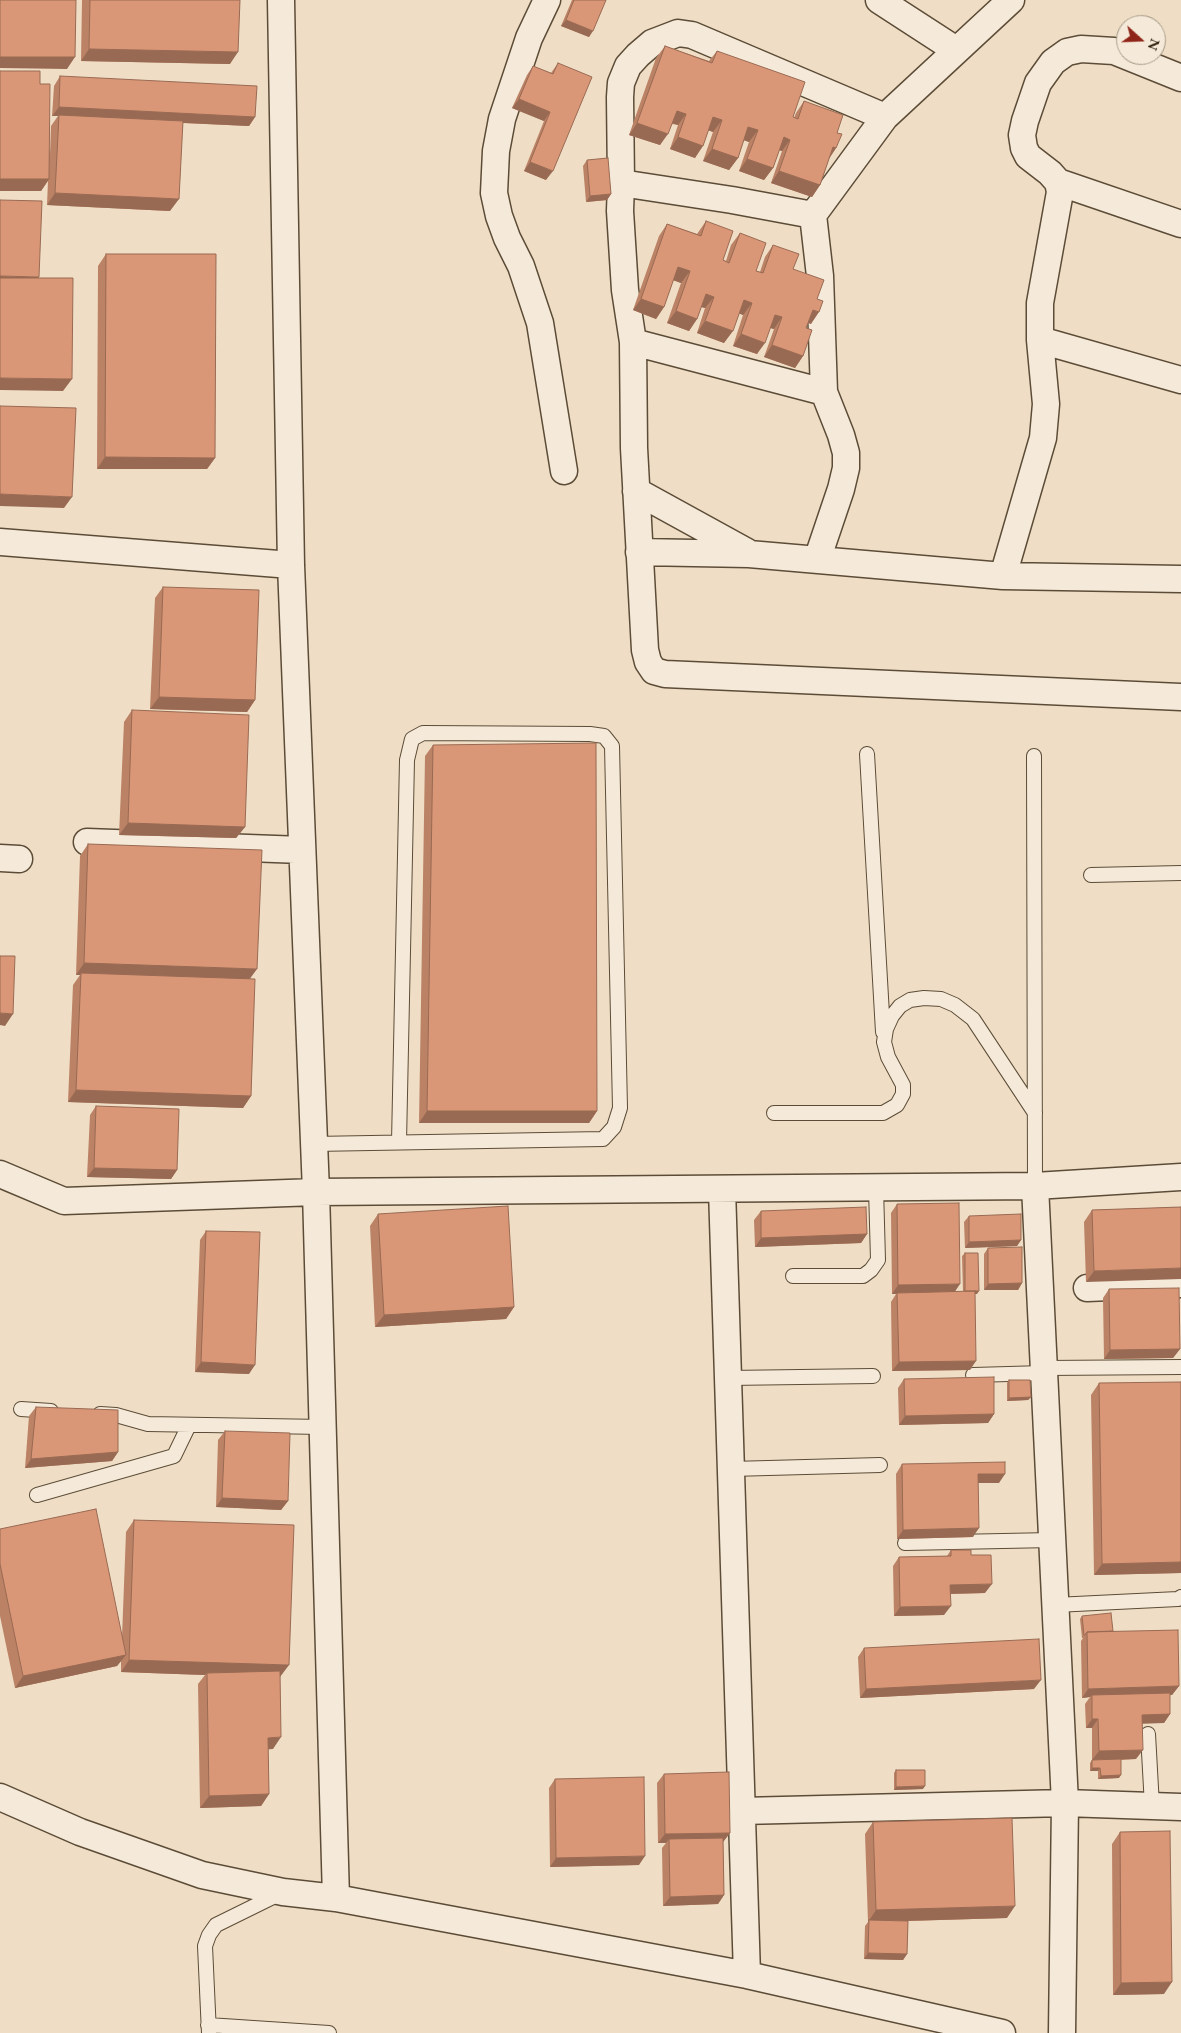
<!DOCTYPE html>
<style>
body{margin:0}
#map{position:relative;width:1181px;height:2033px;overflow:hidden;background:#efdec5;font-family:"EB Garamond",serif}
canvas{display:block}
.north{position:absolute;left:1116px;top:15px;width:50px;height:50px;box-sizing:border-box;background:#f5ead9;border:1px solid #a49785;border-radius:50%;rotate:110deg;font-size:14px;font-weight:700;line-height:20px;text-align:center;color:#2b1b08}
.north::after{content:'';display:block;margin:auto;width:18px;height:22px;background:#8f2418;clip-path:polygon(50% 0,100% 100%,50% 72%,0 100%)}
</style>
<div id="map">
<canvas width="1181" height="2033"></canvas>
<div class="north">N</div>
</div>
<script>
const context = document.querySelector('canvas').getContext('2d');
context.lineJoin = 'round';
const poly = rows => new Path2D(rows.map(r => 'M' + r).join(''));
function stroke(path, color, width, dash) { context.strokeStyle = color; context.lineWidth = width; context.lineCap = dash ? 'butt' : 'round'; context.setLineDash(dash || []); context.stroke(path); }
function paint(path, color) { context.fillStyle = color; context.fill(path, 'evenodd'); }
const service = poly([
 [867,754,883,1032],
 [1034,756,1035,1186],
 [1091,875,1181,873],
 [774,1113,883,1113,897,1105,903,1094,903,1085,888,1057,884,1042,886,1029,892,1016,900,1006,910,1000,924,998,941,999,955,1005,973,1019,1035,1113],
 [313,1144,603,1139,614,1127,620,1108,612,746,604,736,590,734,423,733,412,739,407,760,399,1142],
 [793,1276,863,1276,871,1270,878,1260,876,1188],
 [1044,1368,1181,1367],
 [973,1375,1044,1373],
 [728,1378,873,1376],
 [21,1409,51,1411],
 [100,1414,116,1415,148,1424,323,1427],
 [731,1469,880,1465],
 [37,1495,174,1456,189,1425],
 [905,1543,1052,1540],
 [1055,1605,1178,1599,1181,1597],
 [1148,1734,1152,1806],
 [208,2025,329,2033],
 [209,2033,205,1946,209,1935,216,1925,279,1894]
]);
const minor = poly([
 [281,0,291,565,316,1192,336,1898],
 [547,0,529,38,502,119,496,151,494,193,499,216,507,238,521,266,540,323,564,471],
 [879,0,956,50],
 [1058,182,1181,224],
 [621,183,620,211,625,290,633,342,824,392,820,276,813,215,885,117,1011,0],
 [813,215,732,200,621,183,620,97,621,83,628,66,638,55,652,43,678,33,692,35,885,117],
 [1040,340,1181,380],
 [633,342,634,448,645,650,648,662,654,671,665,674,1181,697],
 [636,491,747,552],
 [0,542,291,565],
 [639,552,749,554,1003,576,1181,579],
 [817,560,841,489,846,468,846,453,841,435,824,392],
 [1003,576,1043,438,1046,404,1040,340,1040,303,1060,192,1058,182,1050,173,1028,156,1024,148,1022,135,1025,121,1038,83,1053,62,1067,52,1081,49,1114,51,1181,78],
 [87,842,302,850],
 [0,858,19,859],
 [0,1174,64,1201,316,1192,1035,1186,1181,1177],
 [1035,1186,1065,1803,1062,2033],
 [722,1189,747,1975],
 [1087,1288,1181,1284],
 [0,1797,80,1832,202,1875,283,1892,336,1898,747,1975,1002,2033],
 [742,1811,1065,1803,1181,1807]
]);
const wall = poly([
 [82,0,240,0,230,64,81,61],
 [572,0,606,0,589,37,561,26],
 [665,46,709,61,717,51,793,117,794,118,796,113,804,101,837,133,836,148,829,159,820,185,812,197,771,183,782,151,779,150,773,168,764,180,739,171,749,142,744,140,738,158,729,170,703,161,713,132,708,130,695,158,670,149,678,125,672,124,660,145,629,135,656,58],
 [558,63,546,180,524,171,544,121,512,108,527,75,533,66,551,73],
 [60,76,255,117,249,126,183,123,170,211,47,205,48,181,41,191,40,84,50,154,51,126,58,116,52,116,54,86],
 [587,160,611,194,607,200,586,202,583,166],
 [706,221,723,260,726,261,731,245,740,233,756,271,760,272,765,257,773,245,793,269,817,299,811,324,808,323,806,328,803,356,795,368,764,357,774,329,770,328,757,354,733,346,743,315,739,313,724,343,697,333,705,308,701,307,697,319,689,331,667,323,681,283,673,280,664,307,656,319,633,310,659,236,667,224,697,234],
 [106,254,215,458,207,469,97,469,98,266],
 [163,587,255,700,247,712,150,709,155,598],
 [132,710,245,827,236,838,119,835,124,722],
 [433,745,597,1111,589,1123,419,1123,425,756],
 [88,844,250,979,251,1096,243,1108,68,1102,73,985,80,975,76,975,80,856],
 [96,1106,177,1170,171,1179,87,1177,90,1115],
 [897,1204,954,1292,963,1292,962,1256,965,1253,977,1294,975,1294,970,1370,892,1371,891,1302,896,1294,892,1294,891,1213],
 [1181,1207,1086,1282,1084,1222,1092,1210],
 [761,1211,867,1234,861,1243,755,1247,754,1220],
 [378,1214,514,1307,506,1319,375,1327,370,1226],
 [969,1216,1021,1240,1017,1246,965,1248,964,1222],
 [206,1231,249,1374,195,1372,200,1240],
 [988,1248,1022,1283,1018,1290,984,1290,984,1254],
 [1109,1289,1180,1349,1173,1358,1104,1359,1103,1298],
 [904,1379,994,1414,988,1423,899,1425,898,1388],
 [1009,1380,1031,1397,1028,1400,1007,1401,1007,1383],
 [1099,1383,1181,1573,1094,1575,1091,1395],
 [36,1407,118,1452,112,1461,25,1468,29,1416],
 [225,1431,288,1501,281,1510,216,1507,218,1440],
 [902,1464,999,1483,978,1483,973,1537,897,1539,896,1474],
 [134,1520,280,1677,273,1749,268,1749,269,1794,261,1806,200,1808,198,1684,205,1675,121,1672,121,1661,117,1666,15,1688,0,1616,0,1529,122,1637,126,1532],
 [951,1550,971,1555,985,1593,950,1594,944,1615,894,1616,893,1566,899,1557,947,1556],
 [1082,1616,1113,1631,1179,1686,1172,1695,1170,1695,1170,1714,1164,1723,1142,1723,1136,1759,1121,1760,1119,1778,1098,1779,1098,1771,1090,1771,1090,1763,1092,1760,1092,1728,1086,1728,1085,1704,1090,1697,1082,1698,1081,1641,1083,1638,1082,1638,1080,1619],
 [864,1648,1034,1689,860,1698,858,1657],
 [896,1770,923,1789,894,1790,894,1773],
 [664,1774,730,1833,723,1842,724,1895,718,1904,663,1906,662,1848,666,1843,658,1843,657,1783],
 [555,1779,639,1865,550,1867,549,1788],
 [873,1822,1007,1918,908,1921,907,1954,903,1960,864,1959,865,1926,868,1922,865,1834],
 [1120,1832,1164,1994,1113,1995,1112,1844]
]);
const shadedWall = poly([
 [566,20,593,31,589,37,561,26],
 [89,49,238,52,230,64,81,61],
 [0,57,75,57,67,69,0,68],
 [519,99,550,112,544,121,512,108],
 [59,107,255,117,249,126,59,117,59,115,58,116,52,116],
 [677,111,686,114,678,125,669,122],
 [713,117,722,120,713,132,705,129],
 [637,123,668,134,660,145,629,135],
 [748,127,758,130,749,142,740,139],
 [678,137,703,146,695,158,670,149],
 [784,137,790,140,782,151,775,149],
 [833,147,836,148,828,160],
 [712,149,738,158,729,170,703,161],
 [747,159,773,168,764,180,739,171],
 [530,162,553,171,546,180,524,171],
 [779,171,820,185,812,197,771,183],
 [0,179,49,179,41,191,0,191],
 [55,193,179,199,170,211,47,205],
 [611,194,607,200,586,202,590,196],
 [678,267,690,271,681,283,670,279],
 [0,276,39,277,33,286,0,285],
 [706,294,714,297,705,308,698,306],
 [641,299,664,307,656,319,633,310],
 [744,300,752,303,743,315,735,312],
 [813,310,819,312,811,324,804,321],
 [676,311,697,319,689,331,667,323],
 [775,315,782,317,774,329,767,327],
 [705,321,733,331,724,343,697,333],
 [741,334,765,343,757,354,733,346],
 [772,345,803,356,795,368,764,357],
 [0,378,72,379,63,391,0,390],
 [105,457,215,458,207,469,97,469],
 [0,494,72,497,64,508,0,506],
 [159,697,255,700,247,712,150,709],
 [128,823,245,827,236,838,119,835],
 [84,963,257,969,249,980,81,973,80,975,76,975],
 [0,1013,13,1014,5,1026,0,1025],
 [76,1090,251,1096,243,1108,68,1102],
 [427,1111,597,1111,589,1123,419,1123],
 [94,1168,177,1170,171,1179,87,1177],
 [867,1234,861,1243,755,1247,761,1238],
 [1021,1240,1017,1246,965,1248,969,1242],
 [1181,1268,1181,1279,1086,1282,1094,1271],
 [1022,1283,1018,1290,984,1290,988,1284],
 [960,1284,954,1293,897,1293,896,1294,892,1294,898,1285],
 [965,1291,979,1291,977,1294,963,1294],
 [514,1307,506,1319,375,1327,384,1315],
 [1180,1349,1173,1358,1104,1359,1110,1350],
 [976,1361,970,1370,892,1371,899,1362],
 [201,1362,255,1365,249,1374,195,1372],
 [1031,1397,1028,1400,1007,1401,1009,1398],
 [994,1414,988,1423,899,1425,905,1416],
 [118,1452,112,1461,25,1468,31,1459],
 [978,1474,1005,1474,999,1483,972,1483],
 [222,1498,288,1501,281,1510,216,1507],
 [979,1528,973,1537,897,1539,903,1530],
 [1181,1562,1181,1573,1094,1575,1102,1564],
 [992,1584,985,1593,944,1594,950,1585],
 [951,1606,944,1615,894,1616,900,1607],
 [126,1655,117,1666,15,1688,23,1676],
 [129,1660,289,1665,280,1677,207,1675,207,1673,205,1675,121,1672],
 [1041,1680,1034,1689,860,1698,866,1689],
 [1179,1686,1172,1695,1092,1697,1092,1695,1090,1697,1082,1698,1088,1689],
 [1170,1714,1164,1723,1136,1724,1142,1715],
 [1092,1719,1098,1719,1092,1728,1086,1728],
 [281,1737,273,1749,260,1750,268,1738],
 [1143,1750,1136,1759,1092,1760,1099,1751],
 [1092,1768,1100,1768,1098,1771,1090,1771],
 [1121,1775,1119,1778,1098,1779,1101,1776],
 [925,1786,923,1789,894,1790,896,1787],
 [269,1794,261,1806,200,1808,209,1796],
 [730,1833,723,1842,669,1843,669,1839,666,1843,658,1843,665,1834],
 [645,1856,639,1865,550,1867,556,1858],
 [724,1895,718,1904,663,1906,670,1897],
 [1015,1906,1007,1918,869,1922,869,1920,868,1922,876,1910],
 [868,1953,907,1954,903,1960,864,1959],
 [1172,1982,1164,1994,1113,1995,1121,1983]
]);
const building = poly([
 [0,0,76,0,75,57,0,57,0,0],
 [90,0,240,0,238,52,89,49,90,0],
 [574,0,606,0,593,31,566,20,574,0],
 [665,46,712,63,717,51,805,82,793,117,798,119,804,101,843,115,837,133,842,134,836,148,833,147,820,185,779,171,790,140,784,137,773,168,747,159,758,130,748,127,738,158,712,149,722,120,713,117,703,146,678,137,686,114,677,111,668,134,637,123,665,46],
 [558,63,592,77,553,171,530,162,550,112,519,99,533,66,553,74,558,63],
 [0,71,40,71,40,84,50,84,49,179,0,179,0,71],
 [60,76,257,86,255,117,59,107,60,76],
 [59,115,183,121,179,199,55,193,59,115],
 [608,158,611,194,590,196,587,160,608,158],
 [0,200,42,201,39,277,0,276,0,200],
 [706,221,733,231,723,260,729,263,740,233,766,243,756,271,763,273,773,245,799,254,793,269,824,280,817,299,823,301,819,312,813,310,806,328,812,330,803,356,772,345,782,317,775,315,765,343,741,334,752,303,744,300,733,331,705,321,714,297,706,294,697,319,676,311,690,271,678,267,664,307,641,299,667,224,701,236,706,221],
 [106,254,216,254,215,458,105,457,106,254],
 [0,278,73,278,72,379,0,378,0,278],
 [0,406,76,408,72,497,0,494,0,406],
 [163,587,259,590,255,700,159,697,163,587],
 [132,710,249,715,245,827,128,823,132,710],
 [596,743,597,1111,427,1111,433,745,596,743],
 [88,844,262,850,257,969,84,963,88,844],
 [0,956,15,956,13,1014,0,1013,0,956],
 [81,973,255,979,251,1096,76,1090,81,973],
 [96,1106,179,1109,177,1170,94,1168,96,1106],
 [959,1203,960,1284,898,1285,897,1204,959,1203],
 [508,1206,514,1307,384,1315,378,1214,508,1206],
 [866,1207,867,1234,761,1238,761,1211,866,1207],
 [1181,1207,1181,1268,1094,1271,1092,1210,1181,1207],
 [1021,1214,1021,1240,969,1242,969,1216,1021,1214],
 [206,1231,260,1232,255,1365,201,1362,206,1231],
 [1022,1247,1022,1283,988,1284,988,1248,1022,1247],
 [965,1253,978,1253,979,1291,965,1291,965,1253],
 [1179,1288,1180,1349,1110,1350,1109,1289,1179,1288],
 [975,1291,976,1361,899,1362,897,1293,975,1291],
 [994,1377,994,1414,905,1416,904,1379,994,1377],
 [1009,1380,1030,1380,1031,1397,1009,1398,1009,1380],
 [1181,1382,1181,1562,1102,1564,1099,1383,1181,1382],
 [36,1407,118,1410,118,1452,31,1459,36,1407],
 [225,1431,290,1433,288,1501,222,1498,225,1431],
 [1005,1462,1005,1474,978,1474,979,1528,903,1530,902,1464,1005,1462],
 [96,1509,126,1655,23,1676,0,1564,0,1529,96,1509],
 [134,1520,294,1525,289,1665,129,1660,134,1520],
 [951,1550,971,1550,971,1555,991,1555,992,1584,950,1585,951,1606,900,1607,899,1557,951,1556,951,1550],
 [1111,1613,1113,1631,1087,1632,1085,1635,1084,1635,1082,1616,1111,1613],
 [1178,1630,1179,1686,1088,1689,1087,1632,1178,1630],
 [1039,1639,1041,1680,866,1689,864,1648,1039,1639],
 [280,1671,281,1737,268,1738,269,1794,209,1796,207,1673,280,1671],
 [1170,1693,1170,1714,1142,1715,1143,1750,1099,1751,1098,1719,1092,1719,1092,1695,1170,1693],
 [1121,1759,1121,1775,1101,1776,1100,1768,1092,1768,1092,1760,1121,1759],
 [896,1770,925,1770,925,1786,896,1787,896,1770],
 [729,1772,730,1833,665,1834,664,1774,729,1772],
 [644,1777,645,1856,556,1858,555,1779,644,1777],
 [1012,1818,1015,1906,876,1910,873,1822,1012,1818],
 [1170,1831,1172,1982,1121,1983,1120,1832,1170,1831],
 [723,1838,724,1895,670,1897,669,1839,723,1838],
 [869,1920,908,1921,907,1954,868,1953,869,1920]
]);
stroke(service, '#5c4c37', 16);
stroke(minor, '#5c4c37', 29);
stroke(service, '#f5ead9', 14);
stroke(minor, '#f5ead9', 26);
paint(wall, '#bb8266');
paint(shadedWall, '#996a53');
paint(building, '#da9777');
stroke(building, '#996a53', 1);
</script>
